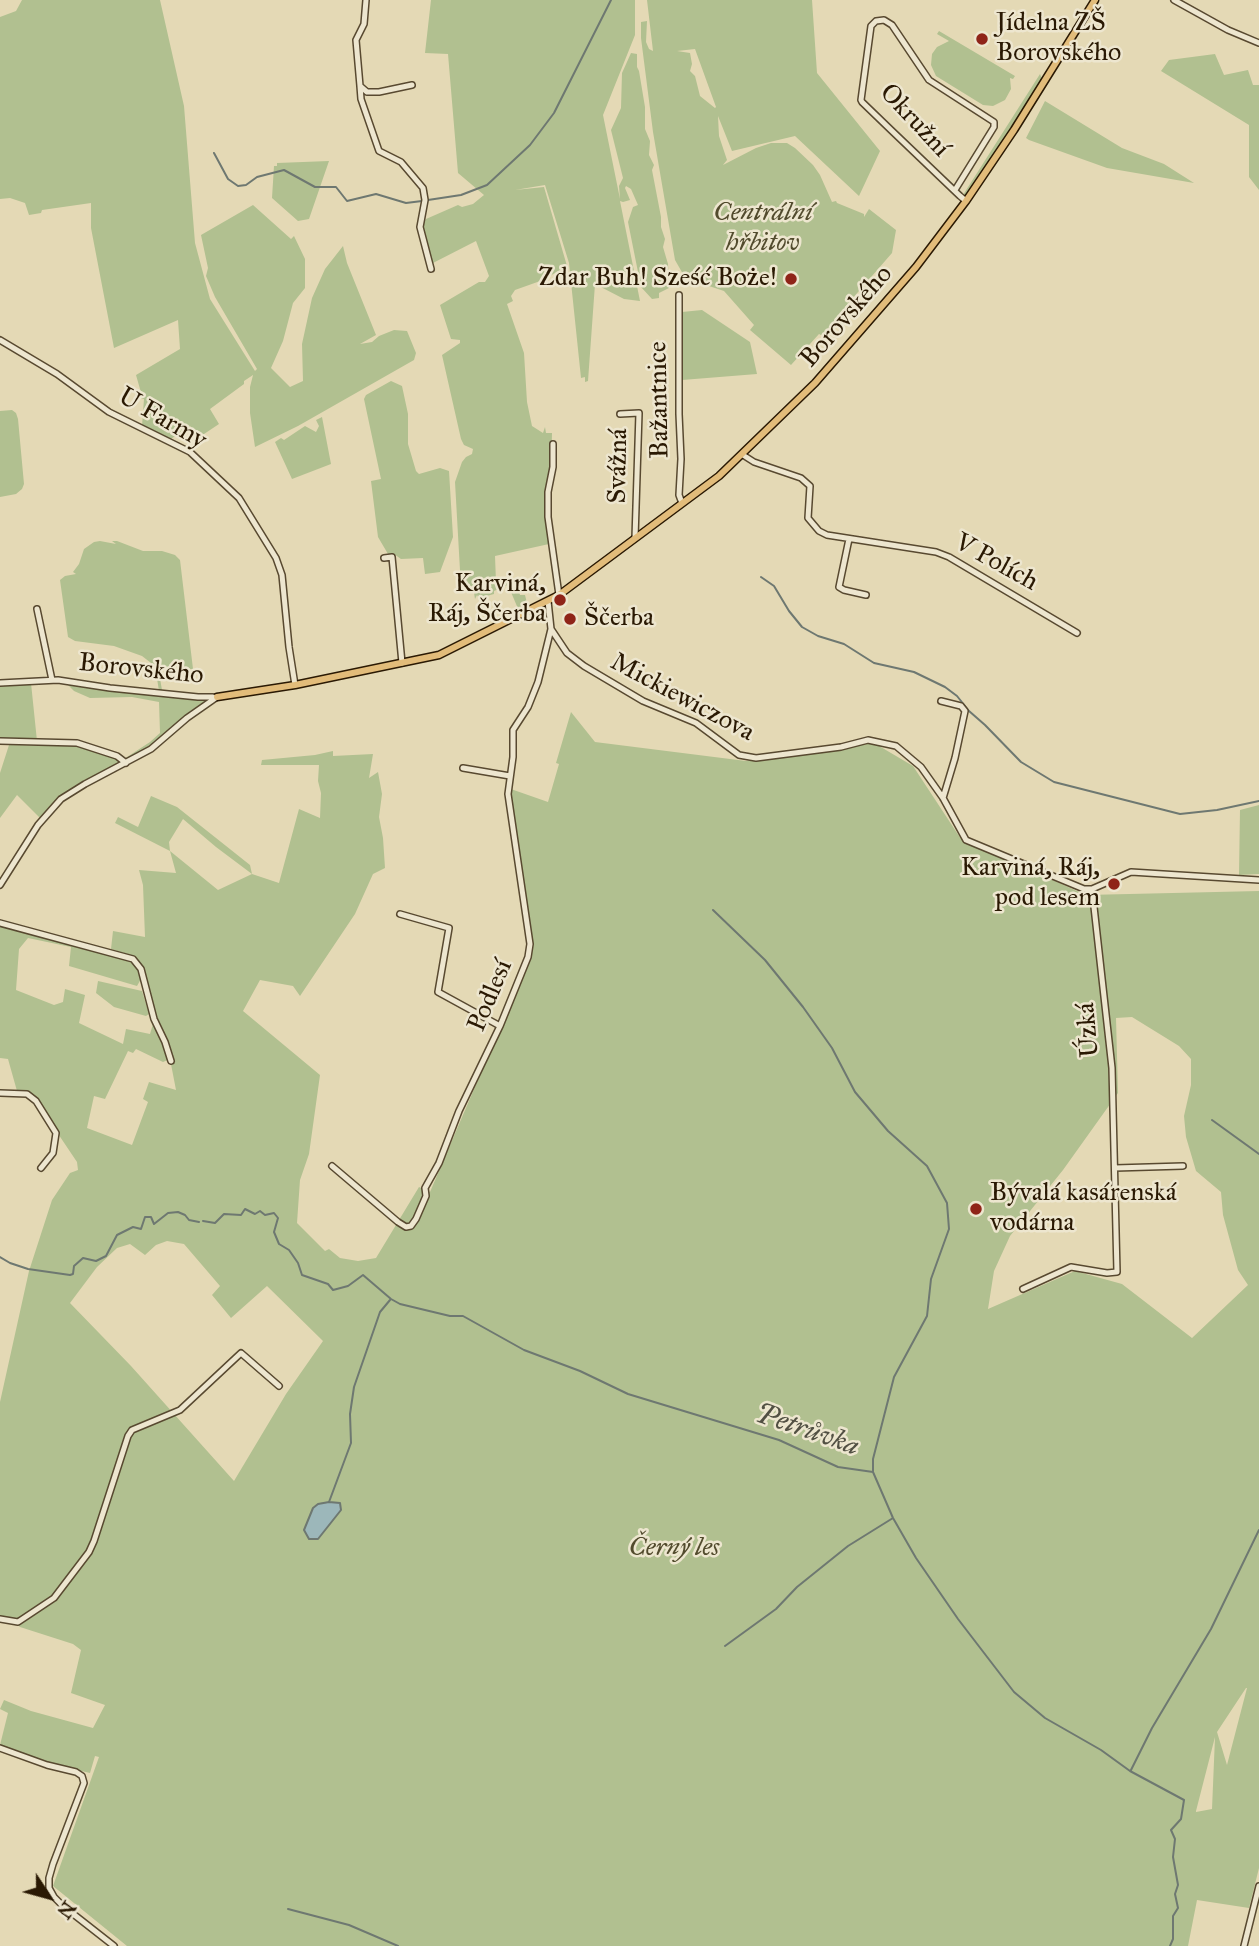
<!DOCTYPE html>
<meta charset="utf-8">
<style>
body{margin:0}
#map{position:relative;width:1259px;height:1946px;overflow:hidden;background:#e4d9b5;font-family:"IM FELL Great Primer",serif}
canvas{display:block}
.north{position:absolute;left:14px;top:1862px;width:70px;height:70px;-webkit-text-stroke:5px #ede6cf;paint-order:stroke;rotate:126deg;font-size:19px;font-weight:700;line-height:28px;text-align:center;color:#2a1903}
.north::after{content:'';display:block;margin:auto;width:24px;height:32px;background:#2a1903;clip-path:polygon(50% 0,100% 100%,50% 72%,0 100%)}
</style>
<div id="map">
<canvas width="1259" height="1946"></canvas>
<div class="north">N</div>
</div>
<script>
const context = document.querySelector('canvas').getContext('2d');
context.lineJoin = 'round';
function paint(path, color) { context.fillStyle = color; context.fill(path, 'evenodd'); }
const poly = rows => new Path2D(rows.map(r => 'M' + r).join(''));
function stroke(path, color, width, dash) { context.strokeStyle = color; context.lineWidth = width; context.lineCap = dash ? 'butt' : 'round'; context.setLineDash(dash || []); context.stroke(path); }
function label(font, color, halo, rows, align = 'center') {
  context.font = font + ' "IM FELL Great Primer",serif'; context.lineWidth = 5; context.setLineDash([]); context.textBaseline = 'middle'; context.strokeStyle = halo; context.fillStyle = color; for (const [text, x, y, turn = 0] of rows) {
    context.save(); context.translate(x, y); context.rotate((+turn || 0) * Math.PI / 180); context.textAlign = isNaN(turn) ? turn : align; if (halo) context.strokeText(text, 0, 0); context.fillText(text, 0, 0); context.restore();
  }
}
const green = poly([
 [22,0,160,0,184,106,195,243,210,299,255,371,257,369,215,297,206,276,208,268,201,235,253,205,291,239,294,236,305,259,305,288,293,303,283,341,271,368,290,387,303,381,302,344,312,298,325,269,343,246,347,263,376,335,360,344,372,342,379,336,394,330,407,331,416,353,414,360,298,426,255,447,250,413,250,387,253,375,244,381,244,384,210,409,219,424,201,436,190,426,171,439,142,426,144,399,141,398,142,396,136,375,180,349,178,320,114,348,91,228,91,203,42,210,41,213,29,215,25,203,10,198,0,199,0,17,16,11],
 [431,0,635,0,635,35,603,115,620,199,619,186,623,178,611,130,621,108,622,73,631,53,637,54,637,67,639,71,645,107,645,129,650,141,649,155,654,165,652,170,661,217,661,227,665,239,663,247,668,264,669,288,659,293,659,298,652,299,641,287,628,222,633,207,638,205,631,189,626,186,625,188,630,200,623,202,620,201,640,301,624,299,595,284,588,381,585,382,585,377,581,378,569,263,545,185,515,190,544,187,567,266,543,280,515,290,511,296,513,301,507,304,524,353,527,402,532,426,543,433,545,427,546,433,552,433,551,472,546,488,554,574,549,544,495,556,496,582,515,578,520,595,525,595,528,607,519,611,508,585,494,591,494,594,479,598,477,595,475,599,473,586,461,588,455,482,462,462,466,457,472,454,473,449,464,445,461,439,442,355,460,343,460,340,451,339,440,305,479,282,485,282,489,276,476,241,431,264,421,226,426,219,458,205,462,207,473,204,484,195,458,173,448,54,425,53],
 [647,0,812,0,817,73,880,151,859,196,795,136,732,151,718,116,719,136,727,160,723,165,756,148,771,143,787,143,795,148,813,165,820,175,832,202,836,201,837,203,864,214,864,217,869,209,896,230,892,253,845,307,848,310,835,325,821,335,819,334,791,365,750,330,754,325,724,291,691,280,683,274,675,260,653,132,641,38,641,22,647,21,646,42,649,49,653,51],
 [695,49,716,107,715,108,700,96,695,76,690,71,692,64,690,53,677,51],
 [939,31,1015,76,1013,79,1010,78,1011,89,1005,100,993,106,983,105,936,76,931,65,932,54,937,47,949,41,937,34],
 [1215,54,1224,75,1248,70,1253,85,1259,85,1259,190,1249,177,1249,125,1161,71,1169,60],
 [1040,74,1042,79,1023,111,966,195,963,195],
 [1045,101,1122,148,1164,164,1194,183,1107,168,1029,140,1026,138],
 [329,161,309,219,298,221,272,198,274,166,277,166,277,163],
 [702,310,750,342,757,374,682,380,682,312],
 [391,381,402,386,408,414,408,444,416,471,419,474,440,468,449,471,453,537,440,572,425,574,423,558,401,559,394,554,388,554,378,537,371,481,381,479,364,399,366,395],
 [12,410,16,413,18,419,24,484,22,489,16,494,0,497,0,411],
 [322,417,331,464,292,479,275,442,281,438,284,440,305,426,316,432,319,426,316,420],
 [100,541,116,544,112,541,117,541,143,551,162,551,175,555,180,560,193,669,183,670,174,665,170,668,158,667,162,690,179,693,159,691,155,666,142,656,114,646,75,641,68,637,60,580,65,576,76,574,73,572,79,564,84,549,94,542],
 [31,683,37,741,0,739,0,686],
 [66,683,99,689,207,701,183,717,161,738,135,755,124,759,150,742,160,733,159,702,132,697,90,698,74,691],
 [571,712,595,742,746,761,874,743,913,766,961,839,1086,895,1259,891,1259,1868,1249,1908,1197,1900,1188,1946,127,1946,53,1886,99,1757,95,1756,90,1773,47,1763,0,1745,8,1713,0,1709,4,1700,31,1711,93,1728,105,1705,71,1693,81,1650,73,1644,20,1627,12,1620,0,1617,0,1402,29,1271,52,1200,70,1173,78,1170,77,1162,36,1101,29,1092,17,1091,8,1059,0,1058,0,925,129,959,137,964,141,979,137,986,69,966,71,947,28,938,19,949,16,990,54,1005,63,1002,65,989,85,995,79,1023,123,1044,126,1029,150,1034,153,1024,169,1053,167,1038,154,1015,139,961,131,955,111,949,113,931,145,937,143,885,139,870,176,873,170,851,115,823,118,817,138,827,151,796,177,807,250,865,252,874,279,883,299,809,320,818,321,793,318,781,319,765,261,765,262,760,315,755,333,751,333,756,373,754,369,778,378,772,382,794,379,817,383,838,385,868,373,874,355,914,300,996,293,986,260,980,243,1011,320,1075,309,1154,300,1180,297,1223,325,1251,329,1249,340,1258,358,1261,376,1258,419,1187,430,1192,531,956,508,788,548,802,559,764,556,763],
 [183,819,216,847,252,874,218,890,170,851,169,842],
 [1132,1017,1179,1046,1191,1059,1191,1085,1184,1116,1186,1137,1196,1171,1221,1192,1223,1215,1238,1270,1248,1285,1192,1338,1122,1284,1075,1271,988,1309,994,1271,1010,1236,1063,1170,1118,1093,1116,1018],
 [136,1049,163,1062,170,1059,176,1090,149,1082,143,1099,148,1102,132,1145,87,1128,94,1096,105,1099,128,1051,133,1053],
 [167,1241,184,1244,220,1286,212,1295,231,1318,267,1286,323,1341,286,1394,234,1481,131,1366,70,1303,97,1267,117,1248,130,1244,145,1255,156,1245],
 [1246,1688,1247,1688,1227,1765,1217,1732],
 [1215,1737,1212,1809,1196,1812,1196,1811],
 [9,745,78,746,116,758,120,762,87,779,61,796,40,818,17,795,0,818,0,773],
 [1259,805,1259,874,1239,875,1240,810],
 [98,981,142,991,149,1014,146,1016,114,1007,96,993]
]);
const water = poly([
 [329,1502,340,1503,341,1510,318,1539,309,1539,304,1530,313,1508,318,1504,329,1502]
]);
const stream = poly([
 [214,153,228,179,238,186,246,185,257,177,284,170,315,187,336,187,347,201,376,194,406,203,422,201],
 [428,200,461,195,487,185,530,145,554,113,611,0],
 [761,577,774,586,789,611,802,627,818,636,844,644,874,663,914,672,945,687,957,696,969,711,985,725,1021,762,1054,782,1180,814,1217,810,1259,801],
 [713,910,765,960,803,1007,832,1048,855,1092,888,1131,927,1166,947,1203,949,1229,931,1279,927,1316,894,1377,873,1459,873,1471],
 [1212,1120,1259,1154],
 [203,1221,215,1223,224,1214,241,1215,245,1209,255,1214,260,1211,265,1215,274,1213,278,1218,274,1232,279,1244,289,1250,298,1263,302,1275,328,1284,333,1290,348,1286,363,1275,391,1299,400,1304,450,1316,463,1316,524,1350,580,1371,628,1394,779,1440,838,1467,873,1472,893,1518,916,1558,958,1619,1014,1692,1045,1718,1101,1750,1130,1771,1184,1800,1181,1819,1171,1830,1175,1839,1173,1857,1178,1885,1175,1894,1178,1908,1173,1916,1173,1939,1170,1946],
 [0,1257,10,1263,28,1269,70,1275,73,1274,74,1266,83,1258,96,1261,106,1256,117,1235,133,1227,141,1229,145,1217,151,1217,154,1224,168,1213,178,1212,185,1215,189,1220,199,1222],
 [329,1502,351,1443,350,1414,354,1387,380,1312,390,1300],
 [725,1646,776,1609,797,1587,848,1546,893,1518],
 [1131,1770,1152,1728,1211,1629,1259,1530],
 [288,1909,349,1925,398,1946]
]);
const minor = poly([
 [366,0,364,24,356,40,360,86,367,92,379,92,412,85],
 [1174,0,1228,30,1259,43],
 [360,86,361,99,379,151,401,162,423,188,425,200,420,227,431,269],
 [955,190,994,127,994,122,929,80,892,25,884,20,876,21,871,26,861,100,862,102,891,130,960,196,966,201],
 [679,295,679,414,681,459,679,495,682,503],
 [0,340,57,374,109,412,190,452,239,498,276,558,282,575,289,647,295,685],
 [620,414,639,413,635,538],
 [553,444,553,467,548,492,548,517,559,595],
 [743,455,754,462,801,478,810,486,808,518,819,531,827,535,936,552,949,557,1077,633],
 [849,539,839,587,844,590,866,595],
 [384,558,392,557,402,663],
 [548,601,551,629,567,653,584,666,643,701,696,723,739,755,756,758,841,747,868,740,896,746,921,767,943,798,966,840,1084,889,1092,889,1131,872,1259,880],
 [37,609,52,680],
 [0,683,58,680,110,688,198,697,213,697],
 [941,701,961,706,965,711,955,758,943,798],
 [0,741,77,743,117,756,126,763],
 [463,768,510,776],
 [0,885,38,825,61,799,85,784,151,749,187,718,217,697],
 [400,914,449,928,438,992,500,1026],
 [0,923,133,959,141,969,154,1019,165,1042,171,1061],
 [0,1093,27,1094,36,1101,56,1133,53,1153,41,1168],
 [332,1166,398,1222,406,1227,411,1226,416,1219,426,1196,425,1188,439,1163,459,1111,500,1026,528,957,530,944,508,794,513,757,513,730,528,707,538,682,551,629],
 [1115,1168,1183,1166],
 [1023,1289,1071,1267,1107,1273,1117,1272,1112,1068,1092,889],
 [0,1619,18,1622,54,1598,89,1552,94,1541,128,1436,132,1430,180,1410,241,1353,279,1386],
 [0,1748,47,1765,76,1772,82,1776,84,1783,53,1864,49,1878,49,1888,54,1897,63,1906,114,1946],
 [1244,1946,1259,1886]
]);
const major = poly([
 [217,697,295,685,439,655,559,595,719,476,815,383,916,267,966,201,1014,130,1095,0]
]);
const markers = [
 [982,39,7,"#8f2418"],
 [791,279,7,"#8f2418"],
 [560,600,7,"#8f2418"],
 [570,619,7,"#8f2418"],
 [1114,884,7,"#8f2418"],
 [976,1209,7,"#8f2418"]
];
const poiNames = [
 ["Jídelna ZŠ",996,24],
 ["Borovského",996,54],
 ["Zdar Buh! Sześć Boże!",777,279,"right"],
 ["Karviná,",546,585,"right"],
 ["Ráj, Ščerba",546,615,"right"],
 ["Ščerba",584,619],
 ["Karviná, Ráj,",1100,869,"right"],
 ["pod lesem",1100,899,"right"],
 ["Bývalá kasárenská",990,1194],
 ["vodárna",990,1224]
];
const streetNames = [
 ["Okružní",914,121,47],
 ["Borovského",847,317,-49],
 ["Bažantnice",660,400,-91],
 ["U Farmy",162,419,30],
 ["Svážná",619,466,-89],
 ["V Polích",996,563,29],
 ["Borovského",141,670,6],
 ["Mickiewiczova",682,698,28],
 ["Podlesí",491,996,-67],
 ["Úzká",1089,1030,-95]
];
const parkNames = [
 ["Centrální",763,214],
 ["hřbitov",763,244],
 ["Černý les",674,1549]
];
const waterNames = [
 ["Petrůvka",807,1431,19]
];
paint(green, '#b1c090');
paint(water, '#9cb7ba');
stroke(water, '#6e7871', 2);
stroke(stream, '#6e7871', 2);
stroke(minor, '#584930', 8);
stroke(major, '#2a1903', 9);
stroke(minor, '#ede6cf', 5);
stroke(major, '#e2bc7a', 6);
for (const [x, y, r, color] of markers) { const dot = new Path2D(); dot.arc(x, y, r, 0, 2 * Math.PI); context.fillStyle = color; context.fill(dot); stroke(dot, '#ede6cf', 2.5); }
label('26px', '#2a1903', '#ede6cf', poiNames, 'left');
label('26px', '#2a1903', '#ede6cf', streetNames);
label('italic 26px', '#524b2d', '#ede6cf', parkNames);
label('italic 28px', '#525043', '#ede6cf', waterNames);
</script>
